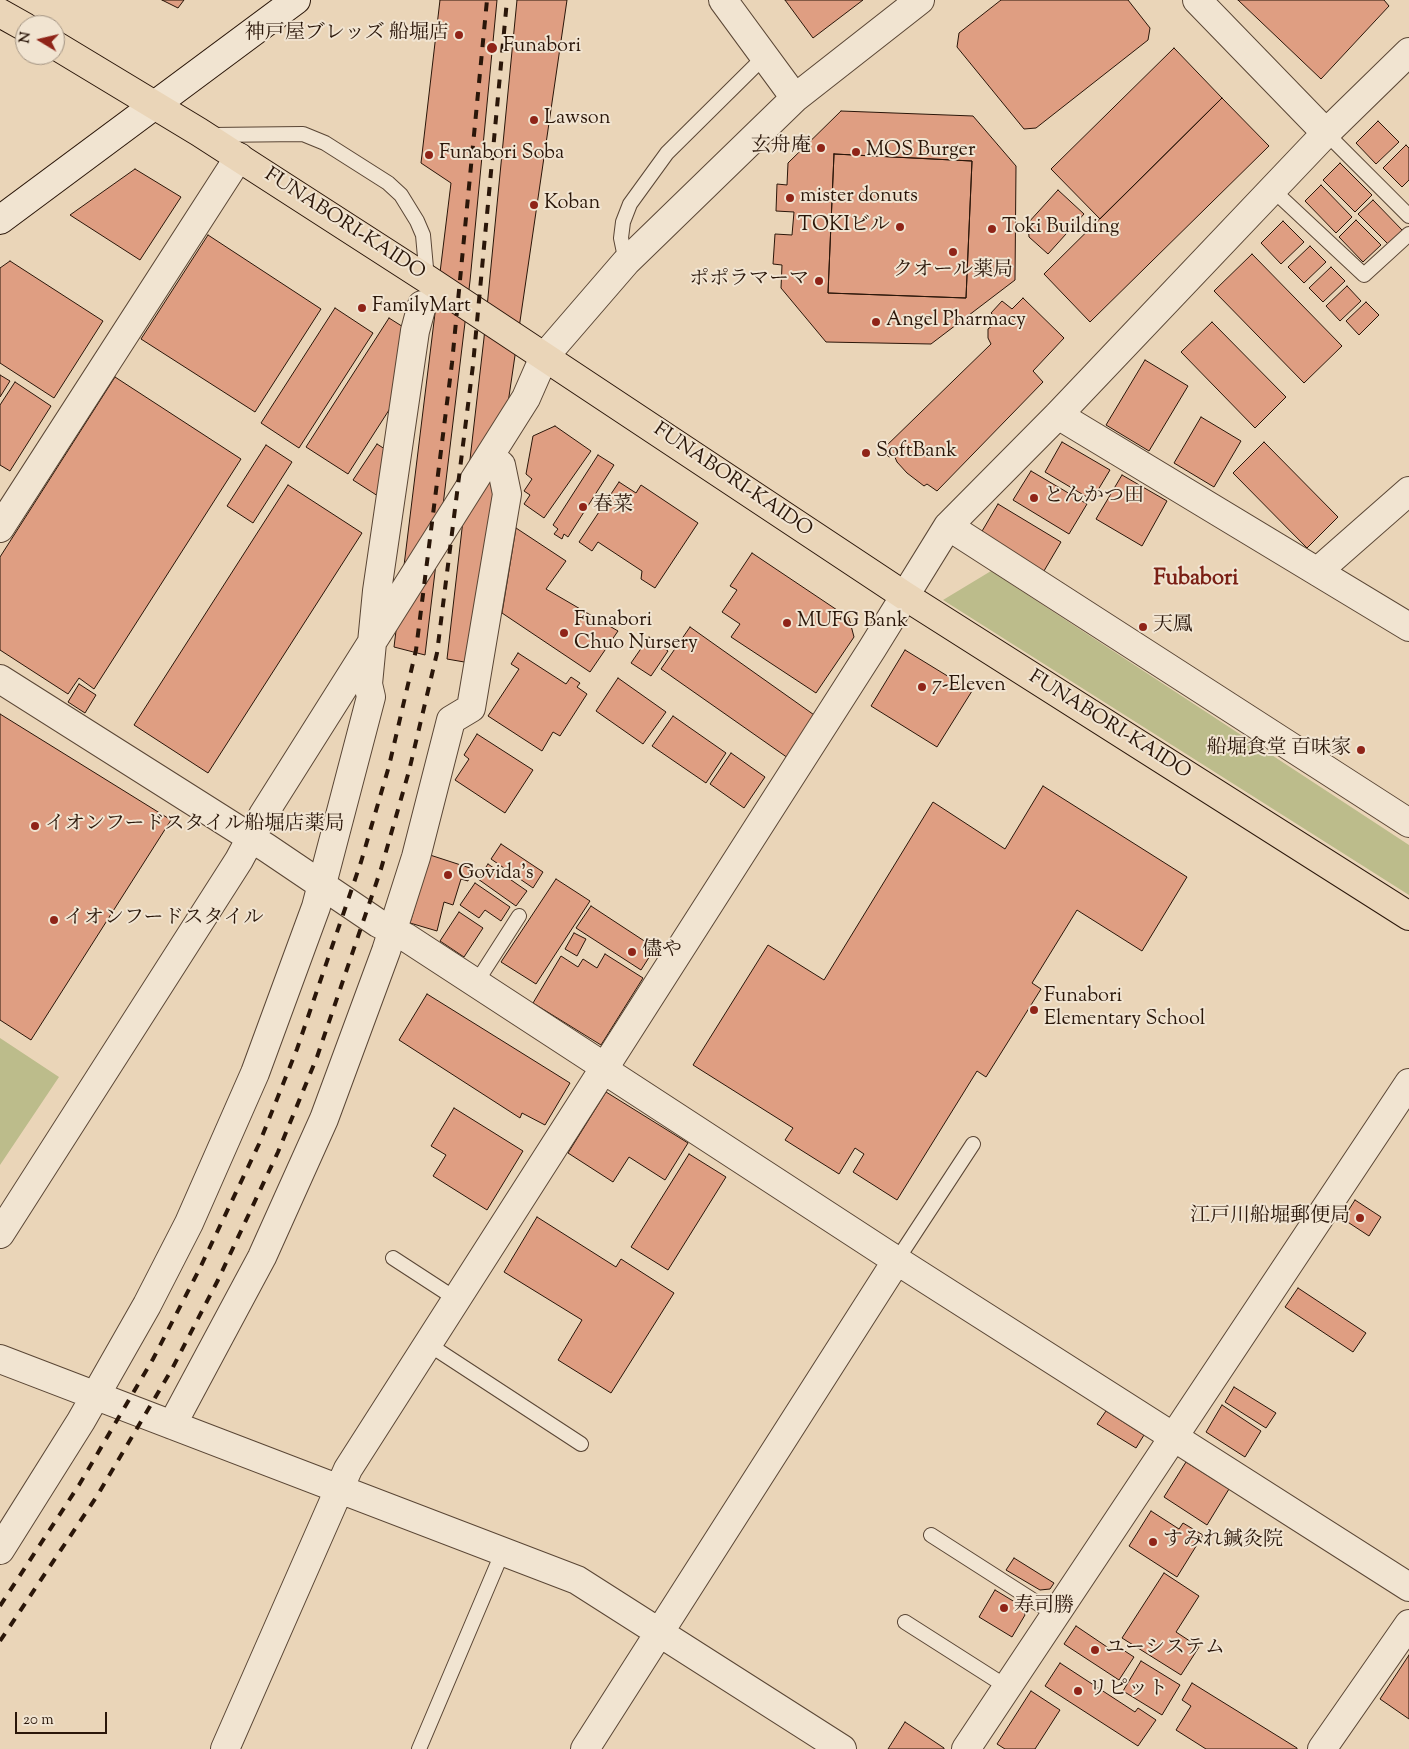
<!DOCTYPE html>
<meta charset="utf-8">
<style>
body{margin:0}
#map{position:relative;width:1409px;height:1749px;overflow:hidden;background:#ead5b8;font-family:"Sorts Mill Goudy",serif}
canvas{display:block}
.north{position:absolute;left:15px;top:15px;width:50px;height:50px;box-sizing:border-box;background:#f1e4d1;border:1px solid #a19281;border-radius:50%;rotate:279deg;font-size:14px;font-weight:700;line-height:20px;text-align:center;color:#2a1609}
.north::after{content:'';display:block;margin:auto;width:18px;height:22px;background:#8f2418;clip-path:polygon(50% 0,100% 100%,50% 72%,0 100%)}
.scale{position:absolute;left:15px;top:1712px;width:92px;height:22px;box-sizing:border-box;border:2px solid #2a1609;border-top:0;padding-left:6px;font-size:15px;line-height:18px;white-space:nowrap;color:#2a1609;-webkit-text-stroke:4px #f1e4d1;paint-order:stroke}
</style>
<div id="map">
<canvas width="1409" height="1749"></canvas>
<div class="north">N</div>
<div class="scale">20 m</div>
</div>
<script>
const context = document.querySelector('canvas').getContext('2d');
context.lineJoin = 'round';
function paint(path, color) { context.fillStyle = color; context.fill(path, 'evenodd'); }
const poly = rows => new Path2D(rows.map(r => 'M' + r).join(''));
function stroke(path, color, width, dash) { context.strokeStyle = color; context.lineWidth = width; context.lineCap = dash ? 'butt' : 'round'; context.setLineDash(dash || []); context.stroke(path); }
function label(font, color, halo, rows, align = 'center') {
  context.font = font + ' "Sorts Mill Goudy","Noto Serif JP",serif'; context.lineWidth = 4; context.setLineDash([]); context.textBaseline = 'middle'; context.strokeStyle = halo; context.fillStyle = color; for (const [text, x, y, turn = 0] of rows) {
    context.save(); context.translate(x, y); context.rotate((+turn || 0) * Math.PI / 180); context.textAlign = isNaN(turn) ? turn : align; if (halo) context.strokeText(text, 0, 0); context.fillText(text, 0, 0); context.restore();
  }
}
const green = poly([
 [991,571,1409,845,1409,895,943,600],
 [0,1038,59,1077,0,1165]
]);
const building = poly([
 [162,0,184,0,178,8,162,0],
 [440,0,497,0,470,281,425,655,394,647,451,183,421,163,440,0],
 [517,0,567,0,470,663,447,659,484,338,517,0],
 [785,0,863,0,813,38,785,0],
 [1001,0,1128,0,1150,28,1148,40,1036,128,1024,129,957,47,959,33,1001,0],
 [1238,0,1384,0,1389,6,1321,79,1238,0],
 [1174,48,1222,98,1100,219,1051,169,1174,48],
 [1222,98,1269,146,1090,322,1044,274,1222,98],
 [841,111,973,116,1016,166,1015,280,931,344,826,342,781,288,782,265,773,264,775,234,792,235,794,212,776,211,777,184,787,185,788,163,841,111],
 [834,154,972,161,966,298,828,293,834,154],
 [1378,121,1399,142,1376,164,1356,143,1378,121],
 [1406,145,1409,148,1409,180,1402,187,1383,168,1406,145],
 [834,154,972,161,966,298,828,293,834,154],
 [1340,163,1372,195,1355,212,1323,180,1340,163],
 [135,169,181,197,140,260,70,215,135,169],
 [1321,185,1352,217,1336,233,1305,201,1321,185],
 [1058,190,1084,214,1048,254,1029,237,1028,223,1058,190],
 [1373,200,1403,231,1389,245,1358,214,1373,200],
 [1356,220,1381,245,1363,262,1339,237,1356,220],
 [1283,221,1304,242,1281,264,1261,243,1283,221],
 [208,235,321,309,255,412,141,339,208,235],
 [1310,246,1326,262,1304,283,1288,267,1310,246],
 [1252,254,1342,346,1304,383,1214,291,1252,254],
 [10,261,103,321,54,398,0,363,0,268,10,261],
 [1331,267,1345,281,1323,302,1309,288,1331,267],
 [1347,286,1361,301,1340,321,1326,306,1347,286],
 [1023,298,1064,338,1033,371,1043,382,937,491,927,484,924,486,907,473,897,462,894,455,889,457,882,450,991,344,988,338,988,329,999,320,991,313,1002,301,1012,309,1023,298],
 [1366,302,1379,315,1359,335,1346,321,1366,302],
 [335,308,373,333,299,448,261,423,335,308],
 [389,318,408,330,398,396,348,474,306,447,389,318],
 [1212,322,1286,397,1255,428,1181,352,1212,322],
 [1145,360,1188,386,1149,451,1106,425,1145,360],
 [0,375,10,381,0,397,0,375],
 [115,377,241,459,94,689,79,678,68,694,0,650,0,557,115,377],
 [15,382,51,406,10,471,0,465,0,405,15,382],
 [1201,417,1241,441,1214,487,1174,463,1201,417],
 [555,426,591,451,544,518,524,504,530,495,524,491,532,479,526,474,533,436,555,426],
 [1062,442,1110,470,1092,500,1045,472,1062,442],
 [1264,442,1338,517,1307,548,1233,473,1264,442],
 [377,444,388,451,381,498,353,480,377,444],
 [266,445,292,462,253,523,227,506,266,445],
 [598,455,614,465,568,537,564,534,562,539,554,534,558,529,553,525,598,455],
 [1031,471,1087,504,1069,534,1013,500,1031,471],
 [1122,475,1167,501,1142,546,1096,519,1122,475],
 [619,482,636,493,641,485,698,523,655,588,641,579,642,571,598,542,592,551,579,542,619,482],
 [288,485,362,533,208,773,134,725,288,485],
 [998,504,1061,542,1041,576,978,538,998,504],
 [516,528,566,561,546,589,618,631,590,672,502,613,516,528],
 [752,553,849,618,854,637,816,693,731,637,740,624,722,612,737,590,730,586,752,553],
 [690,627,817,717,788,758,661,669,690,627],
 [649,637,668,651,651,676,631,663,649,637],
 [905,650,972,691,937,747,871,706,905,650],
 [518,653,566,684,571,677,580,683,577,687,587,694,560,736,553,732,542,751,488,716,519,669,511,664,518,653],
 [618,678,666,712,643,744,596,711,618,678],
 [79,684,96,695,85,713,68,702,79,684],
 [0,714,171,820,31,1040,0,1020,0,714],
 [673,716,726,753,706,783,652,746,673,716],
 [477,734,533,770,505,813,455,780,469,759,464,755,477,734],
 [731,753,765,777,744,808,710,784,731,753],
 [1043,786,1187,877,1142,951,1077,910,1032,983,1041,989,986,1077,977,1071,897,1200,853,1172,864,1154,855,1148,839,1174,785,1140,793,1128,693,1065,768,945,824,980,933,802,1005,849,1043,786],
 [501,844,543,872,533,888,491,859,501,844],
 [430,855,470,868,468,881,461,879,453,905,444,902,437,931,410,923,430,855],
 [488,864,527,891,516,906,478,879,488,864],
 [556,879,590,901,536,984,501,962,556,879],
 [475,883,510,907,501,921,485,910,479,918,460,905,475,883],
 [591,906,655,948,641,970,576,928,591,906],
 [459,912,483,928,464,957,440,941,459,912],
 [574,933,586,939,577,956,565,949,574,933],
 [605,954,643,978,601,1045,533,1003,561,956,578,967,583,959,597,968,605,954],
 [427,994,570,1083,545,1125,522,1113,520,1118,399,1040,427,994],
 [606,1092,688,1143,665,1180,629,1157,613,1182,568,1153,606,1092],
 [454,1108,523,1151,487,1210,433,1176,446,1155,431,1146,454,1108],
 [689,1154,726,1177,668,1270,631,1247,689,1154],
 [1355,1200,1381,1217,1369,1236,1343,1219,1355,1200],
 [537,1217,616,1267,621,1259,674,1293,611,1393,558,1360,582,1320,504,1272,537,1217],
 [1298,1288,1366,1333,1353,1352,1285,1307,1298,1288],
 [1234,1387,1276,1413,1266,1428,1225,1402,1234,1387],
 [1222,1405,1261,1431,1245,1457,1206,1432,1222,1405],
 [1106,1411,1144,1435,1136,1448,1097,1424,1106,1411],
 [1186,1462,1229,1489,1207,1525,1164,1497,1186,1462],
 [1151,1511,1179,1529,1183,1523,1203,1535,1177,1577,1129,1546,1151,1511],
 [1014,1558,1054,1583,1050,1589,1040,1590,1006,1570,1014,1558],
 [1164,1573,1199,1596,1176,1632,1199,1647,1181,1675,1122,1638,1164,1573],
 [995,1590,1023,1607,1025,1615,1012,1637,979,1617,995,1590],
 [1076,1626,1113,1651,1117,1646,1134,1657,1119,1680,1064,1644,1076,1626],
 [1409,1655,1409,1719,1380,1699,1409,1655],
 [1141,1661,1180,1685,1162,1715,1123,1691,1141,1661],
 [1060,1663,1135,1712,1138,1708,1156,1720,1138,1746,1045,1686,1060,1663],
 [1192,1683,1297,1748,1297,1749,1206,1749,1176,1730,1191,1706,1182,1700,1192,1683],
 [1031,1691,1060,1710,1035,1749,1005,1749,997,1744,1031,1691],
 [905,1722,944,1748,944,1749,888,1749,905,1722]
]);
const lane = poly([
 [1326,133,1409,216],
 [211,135,303,134,325,143,388,183,401,195,417,221,423,235,427,279],
 [1273,190,1364,275,1409,234],
 [626,262,621,238,623,222,630,204,667,153,764,57],
 [476,983,519,916],
 [393,1258,456,1299],
 [897,1260,973,1144],
 [428,1344,581,1444],
 [931,1535,1056,1615],
 [905,1622,1007,1687],
 [419,1749,503,1551]
]);
const street = poly([
 [723,0,795,98],
 [1197,0,1326,133],
 [1058,415,1409,627],
 [948,526,1409,823],
 [0,528,239,157],
 [1318,571,1409,491],
 [0,679,267,848,378,923,407,938,594,1060,615,1077,885,1253,1409,1587],
 [0,1234,239,860,263,815,526,398,544,357,626,262,795,98,920,0],
 [0,1359,577,1580,842,1749],
 [172,1425,262,1257,324,1119,386,951,416,857,451,720,471,708,507,494,501,465,490,456],
 [0,1550,81,1421,147,1305,189,1223,255,1073,316,907,371,697,368,684,377,591,415,331,422,305],
 [225,1749,348,1469,872,649,948,526,1058,415,1326,133,1409,52],
 [585,1749,897,1260],
 [966,1749,1409,1083],
 [1322,1749,1409,1624]
]);
const secondary = poly([
 [0,220,296,0]
]);
const primary = poly([
 [0,13,25,27],
 [55,45,199,132,427,279,905,596,1409,916]
]);
const rail = poly([
 [0,1606,79,1485,153,1359,199,1270,259,1144,297,1049,361,862,389,766,416,650,452,363,487,0],
 [0,1641,97,1496,172,1369,218,1280,278,1152,317,1057,381,869,409,771,437,653,473,365,507,0]
]);
const markers = [
 [459,35,5,"#8f2418"],
 [492,48,6,"#8f2418"],
 [534,120,5,"#8f2418"],
 [821,148,5,"#8f2418"],
 [856,152,5,"#8f2418"],
 [429,155,5,"#8f2418"],
 [790,198,5,"#8f2418"],
 [534,205,5,"#8f2418"],
 [900,227,5,"#8f2418"],
 [992,229,5,"#8f2418"],
 [953,252,5,"#8f2418"],
 [819,281,5,"#8f2418"],
 [362,308,5,"#8f2418"],
 [876,322,5,"#8f2418"],
 [866,453,5,"#8f2418"],
 [1034,498,5,"#8f2418"],
 [583,507,5,"#8f2418"],
 [787,623,5,"#8f2418"],
 [1143,627,5,"#8f2418"],
 [564,633,5,"#8f2418"],
 [922,687,5,"#8f2418"],
 [1361,750,5,"#8f2418"],
 [35,826,5,"#8f2418"],
 [448,875,5,"#8f2418"],
 [54,920,5,"#8f2418"],
 [632,952,5,"#8f2418"],
 [1034,1010,5,"#8f2418"],
 [1360,1218,5,"#8f2418"],
 [1153,1542,5,"#8f2418"],
 [1004,1608,5,"#8f2418"],
 [1095,1650,5,"#8f2418"],
 [1078,1691,5,"#8f2418"]
];
const poiNames = [
 ["神戸屋ブレッズ 船堀店",449,35,"right"],
 ["Funabori",503,48],
 ["Lawson",544,120],
 ["玄舟庵",811,148,"right"],
 ["MOS Burger",866,152],
 ["Funabori Soba",439,155],
 ["mister donuts",800,198],
 ["Koban",544,205],
 ["TOKIビル",890,227,"right"],
 ["Toki Building",1002,229],
 ["クオール薬局",953,272,"center"],
 ["ポポラマーマ",809,281,"right"],
 ["FamilyMart",372,308],
 ["Angel Pharmacy",886,322],
 ["SoftBank",876,453],
 ["とんかつ田",1044,498],
 ["春菜",593,507],
 ["Funabori",574,622],
 ["Chuo Nursery",574,645],
 ["MUFG Bank",797,623],
 ["天鳳",1153,627],
 ["7-Eleven",932,687],
 ["船堀食堂 百味家",1351,750,"right"],
 ["イオンフードスタイル船堀店薬局",45,826],
 ["Govida's",458,875],
 ["イオンフードスタイル",64,920],
 ["儘や",642,952],
 ["Funabori",1044,998],
 ["Elementary School",1044,1021],
 ["江戸川船堀郵便局",1350,1218,"right"],
 ["すみれ鍼灸院",1163,1542],
 ["寿司勝",1014,1608],
 ["ユーシステム",1105,1650],
 ["リピット",1088,1691]
];
const streetNames = [
 ["FUNABORI-KAIDO",344,225,33],
 ["FUNABORI-KAIDO",732,481,34],
 ["FUNABORI-KAIDO",1109,726,32]
];
const quarterNames = [
 ["Fubabori",1196,580]
];
paint(green, '#bcbc8b');
paint(building, '#df9e82');
stroke(building, '#2a1609', 1);
stroke(lane, '#5a4635', 16);
stroke(street, '#5a4635', 30);
stroke(secondary, '#2a1609', 30);
stroke(primary, '#2a1609', 30);
stroke(lane, '#f1e4d1', 14);
stroke(street, '#f1e4d1', 28);
stroke(secondary, '#f1e4d1', 28);
stroke(primary, '#ead5b8', 28);
stroke(rail, '#2a1609', 4, [9, 9]);
for (const [x, y, r, color] of markers) { const dot = new Path2D(); dot.arc(x, y, r, 0, 2 * Math.PI); context.fillStyle = color; context.fill(dot); stroke(dot, '#f1e4d1', 2); }
label('20px', '#2a1609', '#f1e4d1', poiNames, 'left');
label('20px', '#2a1609', '#f1e4d1', streetNames);
label('bold 22px', '#7a1f14', '#f1e4d1', quarterNames);
</script>
